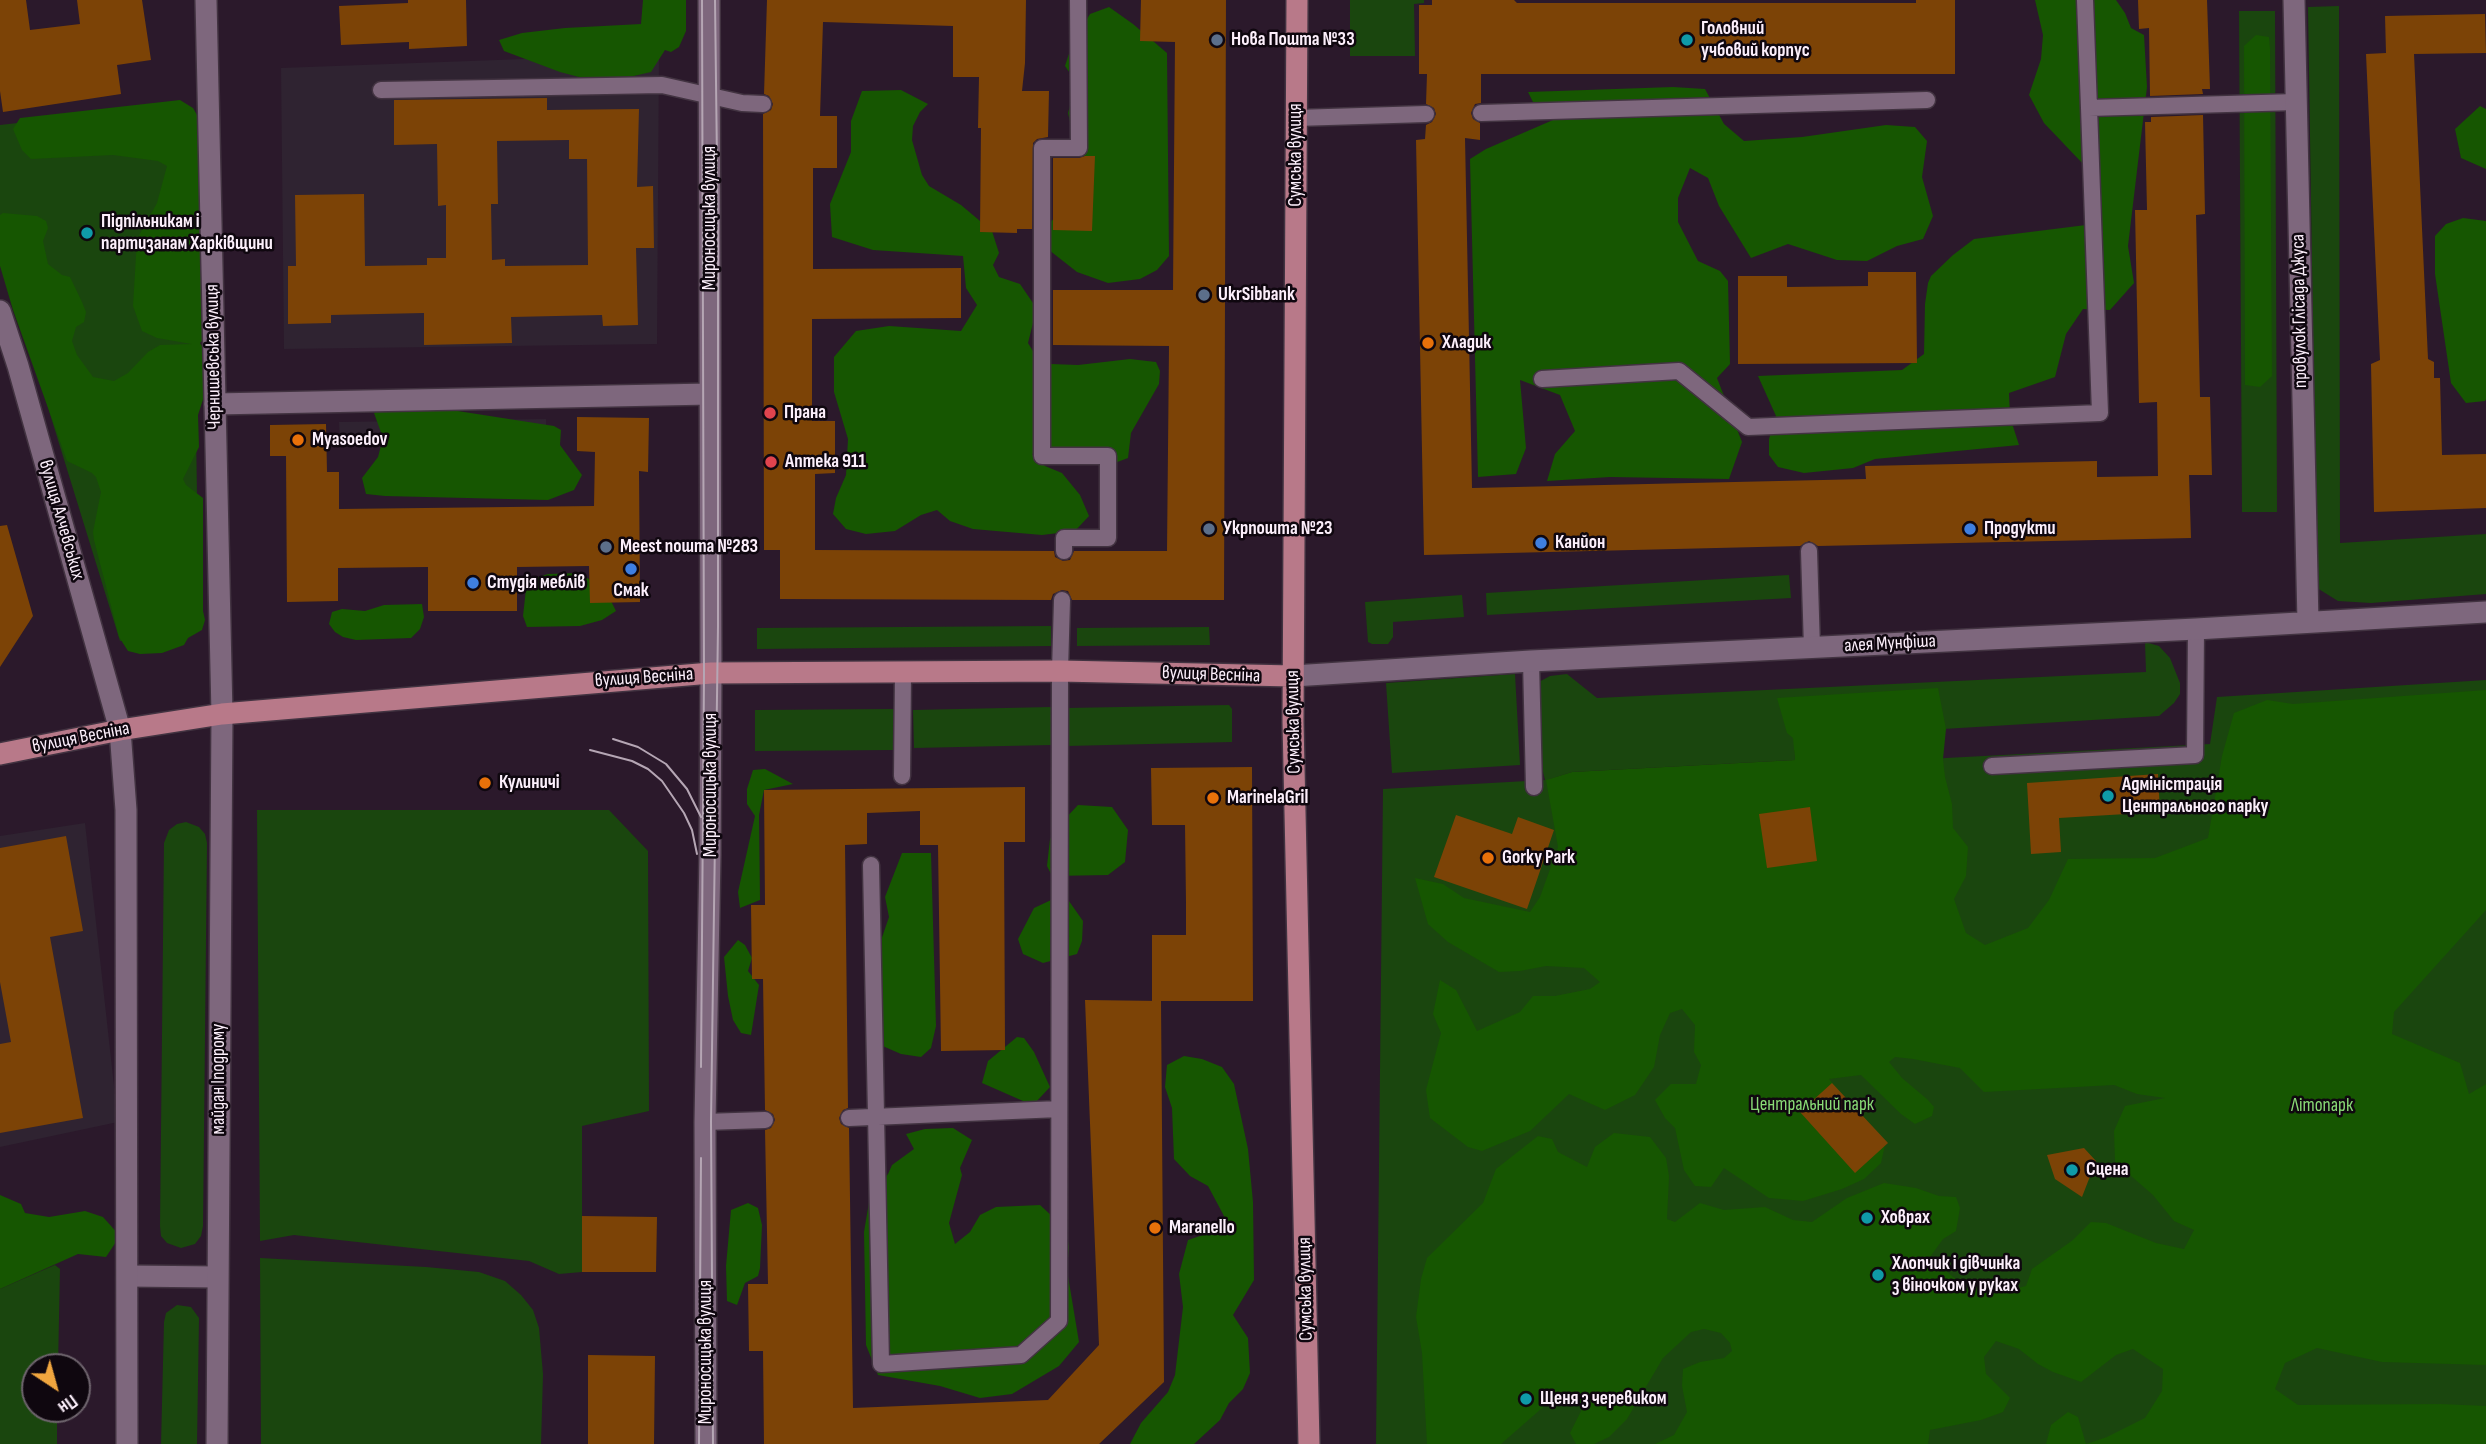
<!DOCTYPE html>
<meta charset="utf-8">
<style>
body{margin:0}
#map{position:relative;width:2486px;height:1444px;overflow:hidden;background:#2b192b;font-family:"Sofia Sans Condensed",sans-serif}
canvas{display:block}
.north{position:absolute;left:21px;top:1353px;width:70px;height:70px;box-sizing:border-box;background:#0f070f;border:2px solid #6e646d;border-radius:50%;rotate:144deg;font-size:19px;font-weight:700;line-height:28px;text-align:center;color:#fceffb}
.north::after{content:'';display:block;margin:auto;width:24px;height:32px;background:#f1a63f;clip-path:polygon(50% 0,100% 100%,50% 72%,0 100%)}
</style>
<div id="map">
<canvas width="2486" height="1444"></canvas>
<div class="north">Пн</div>
</div>
<script>
const context = document.querySelector('canvas').getContext('2d');
context.lineJoin = 'round';
function paint(path, color) { context.fillStyle = color; context.fill(path, 'evenodd'); }
const poly = rows => new Path2D(rows.map(r => 'M' + r).join(''));
function stroke(path, color, width, dash) { context.strokeStyle = color; context.lineWidth = width; context.lineCap = dash ? 'butt' : 'round'; context.setLineDash(dash || []); context.stroke(path); }
function label(font, color, halo, rows, align = 'center') {
  context.font = font + ' "Sofia Sans Condensed",sans-serif'; context.lineWidth = 5; context.setLineDash([]); context.textBaseline = 'middle'; context.strokeStyle = halo; context.fillStyle = color; for (const [text, x, y, turn = 0] of rows) {
    context.save(); context.translate(x, y); context.rotate((+turn || 0) * Math.PI / 180); context.textAlign = isNaN(turn) ? turn : align; if (halo) context.strokeText(text, 0, 0); context.fillText(text, 0, 0); context.restore();
  }
}
const industrial = poly([
 [659,54,657,344,284,349,281,68],
 [546,419,546,443,340,446,339,422],
 [85,823,118,1122,0,1147,0,836]
]);
const green = poly([
 [1350,0,1424,0,1424,3,1414,4,1415,56,1350,56],
 [2339,6,2340,543,2486,534,2486,594,2371,603,2338,601,2317,588,2308,7],
 [2239,11,2275,11,2277,512,2242,512],
 [185,104,195,361,199,631,120,641,0,252,0,125],
 [1789,575,1791,598,1487,615,1486,593],
 [1462,595,1464,617,1393,622,1393,637,1388,644,1372,644,1368,642,1365,602],
 [1051,626,1051,646,757,649,757,628],
 [1209,627,1210,645,1077,646,1077,628],
 [2145,642,2159,646,2170,658,2180,683,2180,694,2174,703,2159,716,1794,738,1795,760,1572,772,1550,779,2210,744,2217,697,2486,680,2486,1444,1376,1444,1383,789,1545,780,1540,760,1537,683,1550,676,1567,674,1597,698,2146,672],
 [1515,674,1520,765,1392,773,1386,683],
 [1229,705,1232,709,1232,742,1067,746,1067,708],
 [1051,707,1051,745,914,748,913,710],
 [894,709,894,750,755,751,755,710],
 [257,810,609,810,648,851,649,1111,582,1126,582,1272,559,1274,529,1261,294,1235,260,1241],
 [186,822,199,827,205,834,207,843,203,1226,201,1236,195,1244,181,1248,167,1243,161,1236,160,1226,164,843,169,830,177,824],
 [260,1258,426,1267,479,1272,505,1281,521,1295,533,1310,539,1328,543,1374,541,1444,261,1444],
 [55,1265,60,1269,58,1367,35,1367,35,1409,57,1409,57,1444,0,1444,0,1289],
 [177,1305,191,1307,199,1318,197,1444,161,1444,164,1322,166,1313]
]);
const forest = poly([
 [643,0,686,0,686,31,679,47,671,52,665,50,651,72,625,78,579,77,560,72,504,51,499,40,522,33,565,28,641,24],
 [2035,0,2116,0,2125,13,2131,28,2144,35,2147,87,2128,246,2134,283,2110,310,2083,309,2066,334,2055,377,2009,393,2010,417,2019,445,1875,459,1853,468,1804,473,1778,467,1769,455,1769,439,1776,416,1758,376,1902,370,1924,354,1925,304,1928,283,1931,276,1953,255,1974,239,2086,225,2084,165,2044,123,2029,95,2041,59,2043,35],
 [1109,7,1133,24,1167,53,1169,256,1157,270,1140,279,1108,283,1077,272,1049,250,1042,230,1069,204,1085,157,1074,140,1068,113,1076,82,1065,66,1073,41,1090,14],
 [2256,35,2269,37,2270,49,2272,376,2260,387,2245,385,2244,46],
 [1673,87,1705,89,1724,124,1744,141,1802,137,1886,125,1915,127,1927,141,1922,177,1933,216,1923,239,1897,246,1867,261,1837,260,1788,244,1751,258,1719,206,1708,178,1690,168,1678,198,1678,222,1698,261,1720,271,1728,281,1730,364,1717,378,1742,442,1729,479,1610,477,1547,481,1555,454,1575,431,1560,395,1520,380,1526,448,1516,474,1478,477,1470,159,1486,149,1553,120,1569,117,1533,102,1528,92],
 [901,90,928,104,920,112,913,126,912,140,922,175,929,186,961,205,992,231,999,253,993,265,999,277,1020,284,1033,303,1035,315,1028,343,1036,356,1051,364,1078,365,1130,359,1156,362,1160,371,1159,384,1131,433,1128,458,1112,464,1046,450,1032,454,1045,466,1062,473,1080,495,1089,516,1075,531,1042,535,973,529,950,521,937,510,921,515,895,531,866,534,846,529,833,514,836,498,846,475,848,439,834,392,834,357,856,331,889,326,961,331,977,305,966,288,963,256,873,250,832,237,830,204,851,152,851,121,862,91],
 [180,100,193,108,200,120,207,335,200,343,205,351,210,378,198,415,199,447,183,479,186,485,203,498,203,611,205,620,202,630,188,638,184,645,162,653,140,654,128,651,119,637,94,540,93,532,101,492,96,477,92,473,67,461,13,310,0,266,0,215,3,213,37,216,46,221,48,228,43,241,48,264,62,275,70,277,82,302,86,312,84,322,76,327,72,341,77,355,93,377,114,381,128,373,148,352,160,345,192,344,157,338,142,331,133,306,137,239,157,203,167,166,158,161,113,155,31,159,22,150,13,129,20,118],
 [2480,106,2486,109,2486,169,2461,158,2455,129],
 [2463,218,2486,221,2486,399,2485,401,2466,403,2451,383,2435,274,2435,236,2446,224],
 [382,407,432,407,554,426,561,430,560,445,582,475,574,490,548,500,385,496,366,494,362,478,378,457,383,438,374,413],
 [579,573,605,589,616,611,602,620,580,626,527,627,523,616,526,589,529,580,548,574],
 [422,604,424,617,420,629,411,638,356,640,343,637,335,632,329,624,332,612,342,609,365,611,384,605],
 [1938,688,1946,729,1943,759,1945,777,1952,804,1953,828,1968,847,1966,876,1954,899,1966,933,1985,945,2028,928,2049,900,2068,859,2155,858,2208,838,2222,756,2234,713,2267,700,2293,704,2486,690,2486,910,2394,1012,2392,1034,2460,1063,2469,1094,2486,1084,2486,1365,2382,1362,2317,1348,2285,1363,2275,1389,2298,1405,2441,1404,2486,1406,2486,1444,2046,1444,2051,1425,2068,1412,2078,1417,2086,1444,2107,1437,2145,1418,2162,1391,2163,1369,2133,1349,2116,1355,2081,1382,2053,1372,2038,1364,2019,1349,1996,1341,1984,1357,1986,1374,2010,1398,2003,1412,1981,1420,1930,1430,1928,1444,1655,1444,1674,1435,1687,1412,1682,1386,1683,1369,1700,1362,1724,1358,1732,1351,1730,1343,1721,1333,1704,1329,1691,1332,1663,1358,1627,1419,1609,1437,1594,1444,1576,1444,1570,1433,1583,1407,1570,1395,1549,1402,1501,1444,1427,1444,1422,1353,1416,1317,1421,1279,1427,1258,1483,1203,1496,1169,1538,1136,1552,1139,1558,1152,1587,1167,1595,1147,1614,1133,1650,1137,1666,1158,1669,1176,1667,1219,1675,1222,1700,1203,1724,1210,1765,1207,1793,1220,1812,1222,1847,1198,1884,1183,1916,1188,1939,1196,1956,1197,1960,1208,1956,1231,1943,1239,1930,1257,1967,1289,2002,1292,2026,1286,2032,1269,2073,1240,2091,1222,2106,1223,2156,1243,2184,1249,2194,1230,2174,1221,2153,1195,2115,1162,2114,1131,2125,1106,2165,1098,2137,1094,2114,1085,1984,1092,1960,1068,1913,1059,1895,1057,1889,1062,1902,1078,1928,1100,1934,1107,1932,1116,1915,1124,1901,1114,1861,1075,1829,1079,1885,1145,1881,1163,1864,1179,1842,1189,1803,1201,1769,1198,1724,1168,1711,1187,1695,1186,1684,1170,1675,1128,1665,1118,1655,1100,1671,1084,1696,1084,1701,1065,1694,1052,1695,1025,1682,1009,1670,1013,1660,1035,1654,1067,1635,1095,1605,1110,1569,1094,1530,1131,1482,1151,1468,1147,1430,1118,1426,1090,1441,1033,1433,1014,1440,980,1456,990,1477,1031,1520,1012,1533,996,1555,996,1590,989,1600,982,1584,968,1546,966,1520,971,1499,972,1448,942,1428,924,1415,878,1443,884,1464,898,1530,912,1540,897,1558,847,1546,780,1572,772,1795,760,1793,738,1787,733,1777,698],
 [765,769,793,784,764,790,759,815,760,900,740,908,738,892,755,816,747,804,747,789,753,770],
 [1078,805,1112,807,1128,830,1125,862,1108,875,1052,876,1047,866,1050,839,1060,824],
 [902,853,931,853,936,1026,931,1048,921,1057,901,1054,878,1044,877,952,889,917,885,897],
 [1064,894,1083,921,1082,941,1077,954,1043,963,1023,954,1018,939,1034,908],
 [738,940,745,945,752,958,748,971,759,985,751,1035,741,1033,733,1020,728,996,724,957],
 [1017,1037,1024,1038,1034,1052,1050,1087,1036,1102,1023,1101,982,1083,988,1061],
 [1184,1056,1202,1059,1222,1067,1234,1084,1248,1149,1253,1202,1254,1280,1233,1315,1248,1338,1250,1373,1243,1389,1229,1403,1220,1420,1194,1444,1130,1444,1141,1423,1168,1392,1175,1375,1183,1307,1179,1274,1188,1240,1209,1233,1224,1216,1208,1186,1190,1176,1174,1159,1172,1108,1165,1087,1167,1065],
 [953,1128,972,1140,960,1168,962,1175,949,1223,955,1244,970,1232,980,1215,996,1207,1040,1205,1066,1229,1069,1247,1067,1270,1079,1342,1059,1366,1012,1394,980,1398,940,1386,878,1375,866,1345,864,1232,870,1196,888,1174,892,1165,914,1149,906,1134,925,1129],
 [0,1195,21,1204,25,1213,49,1217,85,1211,103,1217,120,1236,106,1257,78,1254,0,1289],
 [748,1203,758,1208,762,1225,760,1268,758,1276,745,1283,737,1305,727,1301,726,1266,731,1210]
]);
const building = poly([
 [0,0,26,0,30,30,80,24,77,0,142,0,151,60,117,65,121,94,3,112,0,91],
 [408,0,466,0,467,46,409,49,409,42,341,45,339,6,408,3],
 [767,0,1026,0,1025,63,1022,91,1049,91,1048,137,1037,139,1033,143,1032,229,1017,229,1017,233,980,232,981,128,978,128,979,77,953,77,953,26,823,22,820,116,837,116,837,168,813,168,813,269,961,268,961,318,812,319,812,421,835,421,835,473,815,474,815,550,1054,551,1055,557,1063,561,1070,560,1074,551,1167,551,1169,346,1053,345,1053,290,1173,290,1175,42,1140,41,1141,0,1226,0,1224,600,1072,600,1068,591,1062,590,1053,594,1051,600,780,599,780,550,764,550,763,114,771,110,773,104,769,96,764,94],
 [1432,0,1514,0,1517,3,1916,3,1916,0,1955,0,1955,74,1481,74,1481,103,1475,104,1471,113,1473,119,1480,123,1480,140,1465,138,1472,488,1866,479,1865,466,2097,461,2097,477,2158,476,2157,402,2139,403,2135,210,2147,210,2145,122,2151,122,2151,117,2203,115,2205,214,2196,215,2200,397,2210,397,2212,475,2189,475,2191,538,1818,546,1809,541,1800,546,1424,555,1416,140,1425,139,1426,125,1432,122,1436,114,1434,108,1426,104,1427,74,1419,74,1419,5,1432,5],
 [2138,0,2207,0,2210,89,2202,89,2203,94,2150,96,2149,28,2139,29],
 [2485,14,2486,53,2414,54,2428,359,2434,362,2434,378,2440,378,2442,455,2486,454,2486,508,2374,512,2371,364,2380,360,2366,54,2386,53,2385,16],
 [547,98,547,110,639,109,637,187,653,186,654,248,636,248,638,325,603,326,602,315,511,317,512,343,424,345,424,313,331,315,331,323,288,324,288,266,296,266,295,195,364,194,365,266,427,265,427,258,446,258,446,205,438,206,437,144,394,145,394,100],
 [569,140,569,159,587,159,588,265,505,266,505,259,492,260,491,204,498,204,497,141],
 [1085,156,1095,156,1092,231,1053,230,1053,158,1079,158],
 [1868,272,1916,272,1917,363,1738,364,1738,276,1787,276,1787,287,1868,286],
 [577,417,649,418,648,472,639,471,640,602,590,603,589,566,517,567,517,611,428,611,428,567,338,568,338,601,287,602,286,456,270,456,270,425,326,424,327,472,339,472,339,509,594,506,595,452,577,451],
 [7,525,33,616,0,667,0,526],
 [1252,767,1253,1001,1152,1001,1152,935,1186,935,1186,903,1185,825,1152,825,1151,768],
 [2158,774,2160,812,2059,818,2061,852,2031,854,2027,783],
 [1025,787,1025,842,1004,842,1005,1050,941,1051,938,845,920,845,920,811,867,813,867,844,845,845,848,1108,843,1110,839,1118,841,1124,849,1128,853,1408,1048,1400,1099,1345,1085,1000,1161,1001,1164,1382,1099,1444,764,1444,763,1351,749,1351,748,1284,768,1284,765,1130,771,1128,775,1120,773,1114,765,1110,763,979,752,979,751,905,765,905,764,790],
 [1810,807,1817,861,1767,868,1759,814],
 [1456,815,1512,834,1518,817,1554,830,1527,909,1434,877],
 [66,836,83,931,50,937,83,1118,0,1133,0,1044,11,1042,0,982,0,848],
 [1832,1083,1888,1143,1855,1173,1800,1112],
 [2084,1148,2096,1161,2082,1197,2055,1179,2047,1155],
 [582,1216,657,1217,656,1272,582,1272],
 [588,1355,655,1356,654,1444,588,1444]
]);
const lane = poly([
 [2085,0,2089,108,2296,102],
 [381,90,662,85,742,103,763,104],
 [1481,113,1927,100],
 [1296,118,1426,114],
 [1542,379,1679,371,1748,427,2100,413,2089,108],
 [1064,551,1064,538,1108,538,1108,456,1042,456,1042,148,1079,148,1078,0],
 [1809,551,1812,648],
 [1531,661,1534,787],
 [1992,766,2195,755,2196,629],
 [902,776,903,673],
 [871,865,881,1364,1021,1355,1059,1321,1060,671,1062,600],
 [849,1118,1059,1109],
 [705,1122,765,1120]
]);
const street = poly([
 [2294,0,2308,622],
 [215,404,710,394],
 [1293,676,1531,661,2196,629,2486,612],
 [128,1276,217,1277],
 [706,1444,705,1122,710,855,711,673,709,0]
]);
const secondary = poly([
 [206,0,222,714,217,1444],
 [0,311,18,366,120,730,126,810,127,1444]
]);
const primary = poly([
 [1297,0,1293,722,1309,1444],
 [0,754,120,730,222,714,711,673,1060,671,1293,676]
]);
const tram = poly([
 [613,739,638,747,666,764,687,789,701,817],
 [590,750,632,761,648,769,662,781,684,813,692,830,697,854],
 [701,1067,704,674,702,0],
 [699,1444,701,1158],
 [713,1444,711,1121,718,626,718,244,715,0]
]);
const markers = [
 [1217,40,7,"#5c6f8a"],
 [1687,40,7,"#0f9aa8"],
 [87,233,7,"#0f9aa8"],
 [1204,295,7,"#5c6f8a"],
 [1428,343,7,"#e8710a"],
 [770,413,7,"#e0444e"],
 [298,440,7,"#e8710a"],
 [771,462,7,"#e0444e"],
 [1209,529,7,"#5c6f8a"],
 [1970,529,7,"#3f7fe0"],
 [1541,543,7,"#3f7fe0"],
 [606,547,7,"#5c6f8a"],
 [631,569,7,"#3f7fe0"],
 [473,583,7,"#3f7fe0"],
 [485,783,7,"#e8710a"],
 [2108,796,7,"#0f9aa8"],
 [1213,798,7,"#e8710a"],
 [1488,858,7,"#e8710a"],
 [2072,1170,7,"#0f9aa8"],
 [1867,1218,7,"#0f9aa8"],
 [1155,1228,7,"#e8710a"],
 [1878,1275,7,"#0f9aa8"],
 [1526,1399,7,"#0f9aa8"]
];
const poiNames = [
 ["Головний",1701,29],
 ["учбовий корпус",1701,51],
 ["Нова Пошта №33",1231,40],
 ["Підпільникам і",101,222],
 ["партизанам Харківщини",101,244],
 ["UkrSibbank",1218,295],
 ["Хладик",1442,343],
 ["Прана",784,413],
 ["Myasoedov",312,440],
 ["Аптека 911",785,462],
 ["Укрпошта №23",1223,529],
 ["Продукти",1984,529],
 ["Канйон",1555,543],
 ["Meest пошта №283",620,547],
 ["Студія меблів",487,583],
 ["Смак",631,591,"center"],
 ["Кулиничі",499,783],
 ["Адміністрація",2122,785],
 ["Центрального парку",2122,807],
 ["MarinelaGril",1227,798],
 ["Gorky Park",1502,858],
 ["Сцена",2086,1170],
 ["Ховрах",1881,1218],
 ["Maranello",1169,1228],
 ["Хлопчик і дівчинка",1892,1264],
 ["з віночком у руках",1892,1286],
 ["Щеня з черевиком",1540,1399]
];
const streetNames = [
 ["Сумська вулиця",1296,155,-90],
 ["Мироносицька вулиця",710,218,-90],
 ["провулок Глісада Джуса",2300,311,-91],
 ["Чернишевська вулиця",214,357,-91],
 ["вулиця Алчевських",61,520,74],
 ["алея Мунфіша",1890,644,-3],
 ["вулиця Весніна",1211,675,2],
 ["вулиця Весніна",644,678,-4],
 ["Сумська вулиця",1294,722,-91],
 ["вулиця Весніна",81,738,-11],
 ["Мироносицька вулиця",711,785,-90],
 ["майдан Іподрому",219,1079,-90],
 ["Сумська вулиця",1306,1289,-91],
 ["Мироносицька вулиця",706,1352,-90]
];
const parkNames = [
 ["Центральний парк",1812,1105],
 ["Літопарк",2322,1106]
];
paint(industrial, '#2f2331');
paint(green, '#1a460e');
paint(forest, '#165601');
paint(building, '#7c4306');
stroke(lane, '#423341', 19);
stroke(street, '#423341', 24);
stroke(secondary, '#423341', 24);
stroke(primary, '#423341', 24);
stroke(lane, '#7e677d', 16);
stroke(street, '#7e677d', 21);
stroke(secondary, '#7e677d', 21);
stroke(primary, '#b87989', 21);
stroke(tram, '#b5a6b4', 2);
for (const [x, y, r, color] of markers) { const dot = new Path2D(); dot.arc(x, y, r, 0, 2 * Math.PI); context.fillStyle = color; context.fill(dot); stroke(dot, '#0f070f', 2.5); }
label('bold 19px', '#fceffb', '#0f070f', poiNames, 'left');
label('19px', '#fceffb', '#0f070f', streetNames);
label('19px', '#89db76', '#0f070f', parkNames);
</script>
